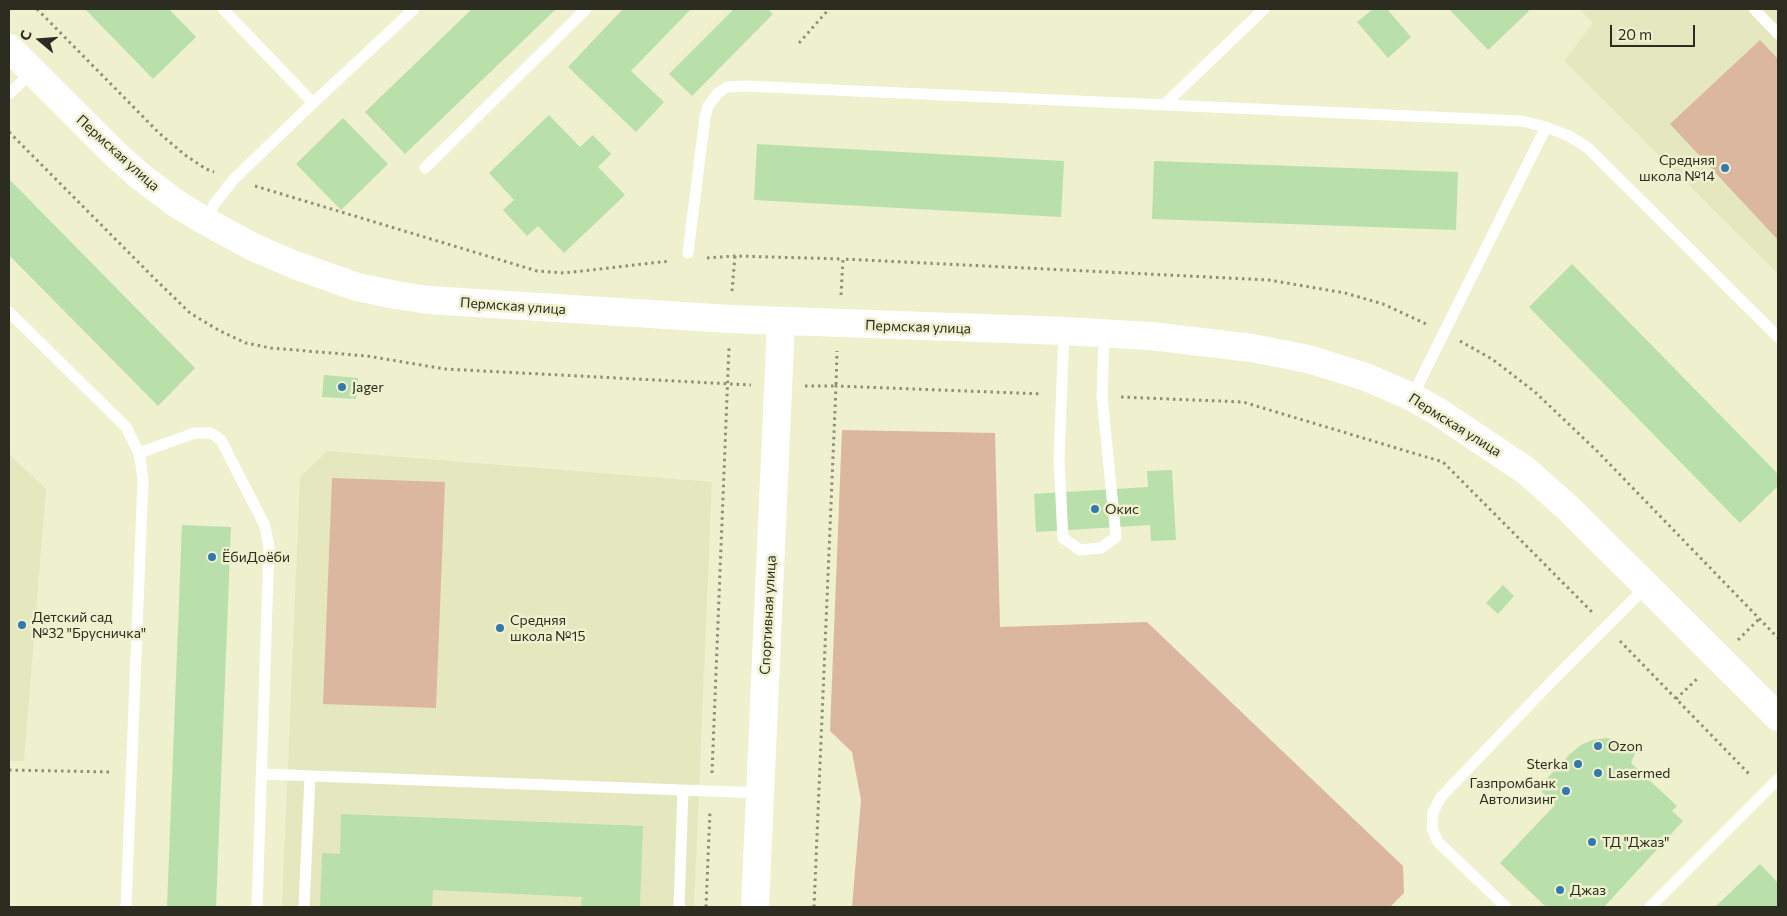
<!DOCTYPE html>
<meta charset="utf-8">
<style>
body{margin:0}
#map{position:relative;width:1787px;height:916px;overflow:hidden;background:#eef0ce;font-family:Commissioner,sans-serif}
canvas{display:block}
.frame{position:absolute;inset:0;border:10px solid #2c2d20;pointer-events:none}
.north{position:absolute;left:15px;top:15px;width:50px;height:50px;-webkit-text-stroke:4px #eef0ce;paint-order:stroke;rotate:288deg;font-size:14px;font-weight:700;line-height:20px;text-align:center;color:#2c2d20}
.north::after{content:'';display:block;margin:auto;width:18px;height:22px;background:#2c2d20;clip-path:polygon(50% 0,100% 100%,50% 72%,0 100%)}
.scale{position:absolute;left:1610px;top:25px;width:85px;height:22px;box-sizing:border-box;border:2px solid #2c2d20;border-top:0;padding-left:6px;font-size:15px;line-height:18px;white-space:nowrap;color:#2c2d20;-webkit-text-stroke:4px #eef0ce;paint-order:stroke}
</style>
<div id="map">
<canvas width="1787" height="916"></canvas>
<div class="frame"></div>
<div class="north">С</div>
<div class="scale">20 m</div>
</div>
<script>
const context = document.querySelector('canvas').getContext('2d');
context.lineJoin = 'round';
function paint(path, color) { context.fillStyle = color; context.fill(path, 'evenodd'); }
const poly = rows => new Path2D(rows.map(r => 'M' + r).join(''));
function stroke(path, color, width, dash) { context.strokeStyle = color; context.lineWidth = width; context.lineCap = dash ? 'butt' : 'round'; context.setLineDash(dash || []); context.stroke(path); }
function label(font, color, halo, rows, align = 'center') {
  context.font = font + ' Commissioner,sans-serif'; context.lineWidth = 5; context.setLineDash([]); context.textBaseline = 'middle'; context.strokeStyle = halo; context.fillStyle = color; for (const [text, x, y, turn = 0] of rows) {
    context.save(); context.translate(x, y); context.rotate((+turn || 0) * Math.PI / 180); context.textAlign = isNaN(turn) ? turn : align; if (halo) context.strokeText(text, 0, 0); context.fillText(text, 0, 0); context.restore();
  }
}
const built = poly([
 [1580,9,1778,9,1778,274,1564,61,1593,23],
 [327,451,712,482,694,907,282,907,300,477],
 [9,454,46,489,24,761,9,761]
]);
const green = poly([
 [1760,40,1778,59,1778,240,1670,124],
 [842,430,995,433,1000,627,1147,622,1403,866,1404,893,1390,907,852,907,861,800,852,752,830,731],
 [332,478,445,482,436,708,323,704]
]);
const building = poly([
 [85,9,169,9,196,37,153,79],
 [472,9,556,9,405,154,365,112],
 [623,9,691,9,631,71,664,102,636,132,568,67],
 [734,9,767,9,773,14,692,96,669,74],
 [1373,9,1387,9,1411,37,1388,58,1357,22],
 [1449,9,1527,9,1529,11,1488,50],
 [549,115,580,147,593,135,611,154,598,167,625,195,564,253,538,226,527,236,503,210,514,200,489,173],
 [343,118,388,164,341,210,296,164],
 [757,144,1064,161,1061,217,754,200],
 [1154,161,1458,172,1456,230,1152,219],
 [9,179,195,368,158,406,9,255],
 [1572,264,1778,474,1778,486,1740,523,1529,307],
 [324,375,358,378,356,399,322,397],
 [1172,470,1176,540,1151,541,1150,525,1036,532,1034,494,1148,487,1147,471],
 [182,525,231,527,216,907,167,907],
 [1503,585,1514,596,1498,614,1486,603],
 [1607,738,1621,742,1636,751,1631,763,1677,806,1672,811,1683,821,1604,907,1546,907,1500,863,1555,805,1538,788,1570,754,1581,745,1592,740],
 [341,814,643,826,640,907,581,907,582,897,433,890,432,907,320,907,322,853,340,854],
 [1760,864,1778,883,1778,907,1715,907]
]);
const path = poly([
 [37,9,159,133,185,155,206,169,214,172],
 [799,43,829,9],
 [9,132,157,281,190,313,220,331,246,343,271,348,367,356,445,369,751,385],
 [255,186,537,271,564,273,670,261],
 [707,258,735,256,843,259],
 [732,291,735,256],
 [841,295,843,259,1269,280,1345,293,1383,304,1426,324],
 [1460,341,1492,359,1535,392,1598,452,1778,638],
 [805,386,836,386,837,351],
 [1121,397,1243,402,1443,462,1593,613],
 [1738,640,1759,619],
 [1620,641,1751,776],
 [1676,699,1699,677],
 [9,770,111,772],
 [712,773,729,347],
 [706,907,710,811],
 [814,907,836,386,1042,394]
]);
const service = poly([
 [1754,9,1778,34],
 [9,94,32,72],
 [313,103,414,9],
 [1164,105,1264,9],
 [425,168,586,9],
 [205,221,215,203,234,179,313,103,223,9],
 [688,253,705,117,708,106,718,93,727,87,745,86,1522,121,1546,127,1569,136,1588,148,1778,337],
 [9,312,126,427,139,453,141,465,143,480,126,907],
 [1064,331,1059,459,1063,538,1080,550,1101,548,1116,537,1102,396,1104,333],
 [1412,397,1546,127],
 [139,453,195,433,211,433,221,440,265,526,269,547,257,907],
 [262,774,760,793],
 [304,907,310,776],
 [679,907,683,790],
 [1506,907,1438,842,1432,828,1433,812,1441,797,1553,680,1647,586],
 [1650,907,1778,779]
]);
const tertiary = poly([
 [9,48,114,153,141,177,177,204,205,221,253,247,295,265,357,287,396,295,429,300,730,319,1064,331,1151,336,1252,348,1308,359,1366,377,1412,397,1437,411,1525,470,1568,508,1778,717],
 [755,907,781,322]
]);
const markers = [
 [1725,168,5,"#3478ae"],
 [342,387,5,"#3478ae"],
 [1095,509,5,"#3478ae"],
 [212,557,5,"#3478ae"],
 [22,625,5,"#3478ae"],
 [500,628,5,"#3478ae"],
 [1598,746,5,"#3478ae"],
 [1578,764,5,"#3478ae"],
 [1598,773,5,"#3478ae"],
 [1566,791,5,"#3478ae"],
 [1592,842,5,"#3478ae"],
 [1560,890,5,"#3478ae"]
];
const streetNames = [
 ["Пермская улица",118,153,42],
 ["Пермская улица",513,306,4],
 ["Пермская улица",918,327,2],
 ["Пермская улица",1455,425,32],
 ["Спортивная улица",768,615,-87]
];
const poiNames = [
 ["Средняя",1715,160,"right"],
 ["школа №14",1715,176,"right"],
 ["Jager",352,387],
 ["Окис",1105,509],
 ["ЁбиДоёби",222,557],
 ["Детский сад",32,617],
 ["№32 \"Брусничка\"",32,633],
 ["Средняя",510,620],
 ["школа №15",510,636],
 ["Ozon",1608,746],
 ["Sterka",1568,764,"right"],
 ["Lasermed",1608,773],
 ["Газпромбанк",1556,783,"right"],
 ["Автолизинг",1556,799,"right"],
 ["ТД \"Джаз\"",1602,842],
 ["Джаз",1570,890]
];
paint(built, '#e5e8be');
paint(green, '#dbb79f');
paint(building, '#b9dfab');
stroke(path, '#8d8f77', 3, [2.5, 4]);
stroke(service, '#fff', 11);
stroke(tertiary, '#fff', 28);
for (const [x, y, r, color] of markers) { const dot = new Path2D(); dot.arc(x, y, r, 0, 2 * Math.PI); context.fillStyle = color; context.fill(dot); stroke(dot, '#eef0ce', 2); }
label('14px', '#2c2d20', '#eef0ce', streetNames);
label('14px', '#2c2d20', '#eef0ce', poiNames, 'left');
</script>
